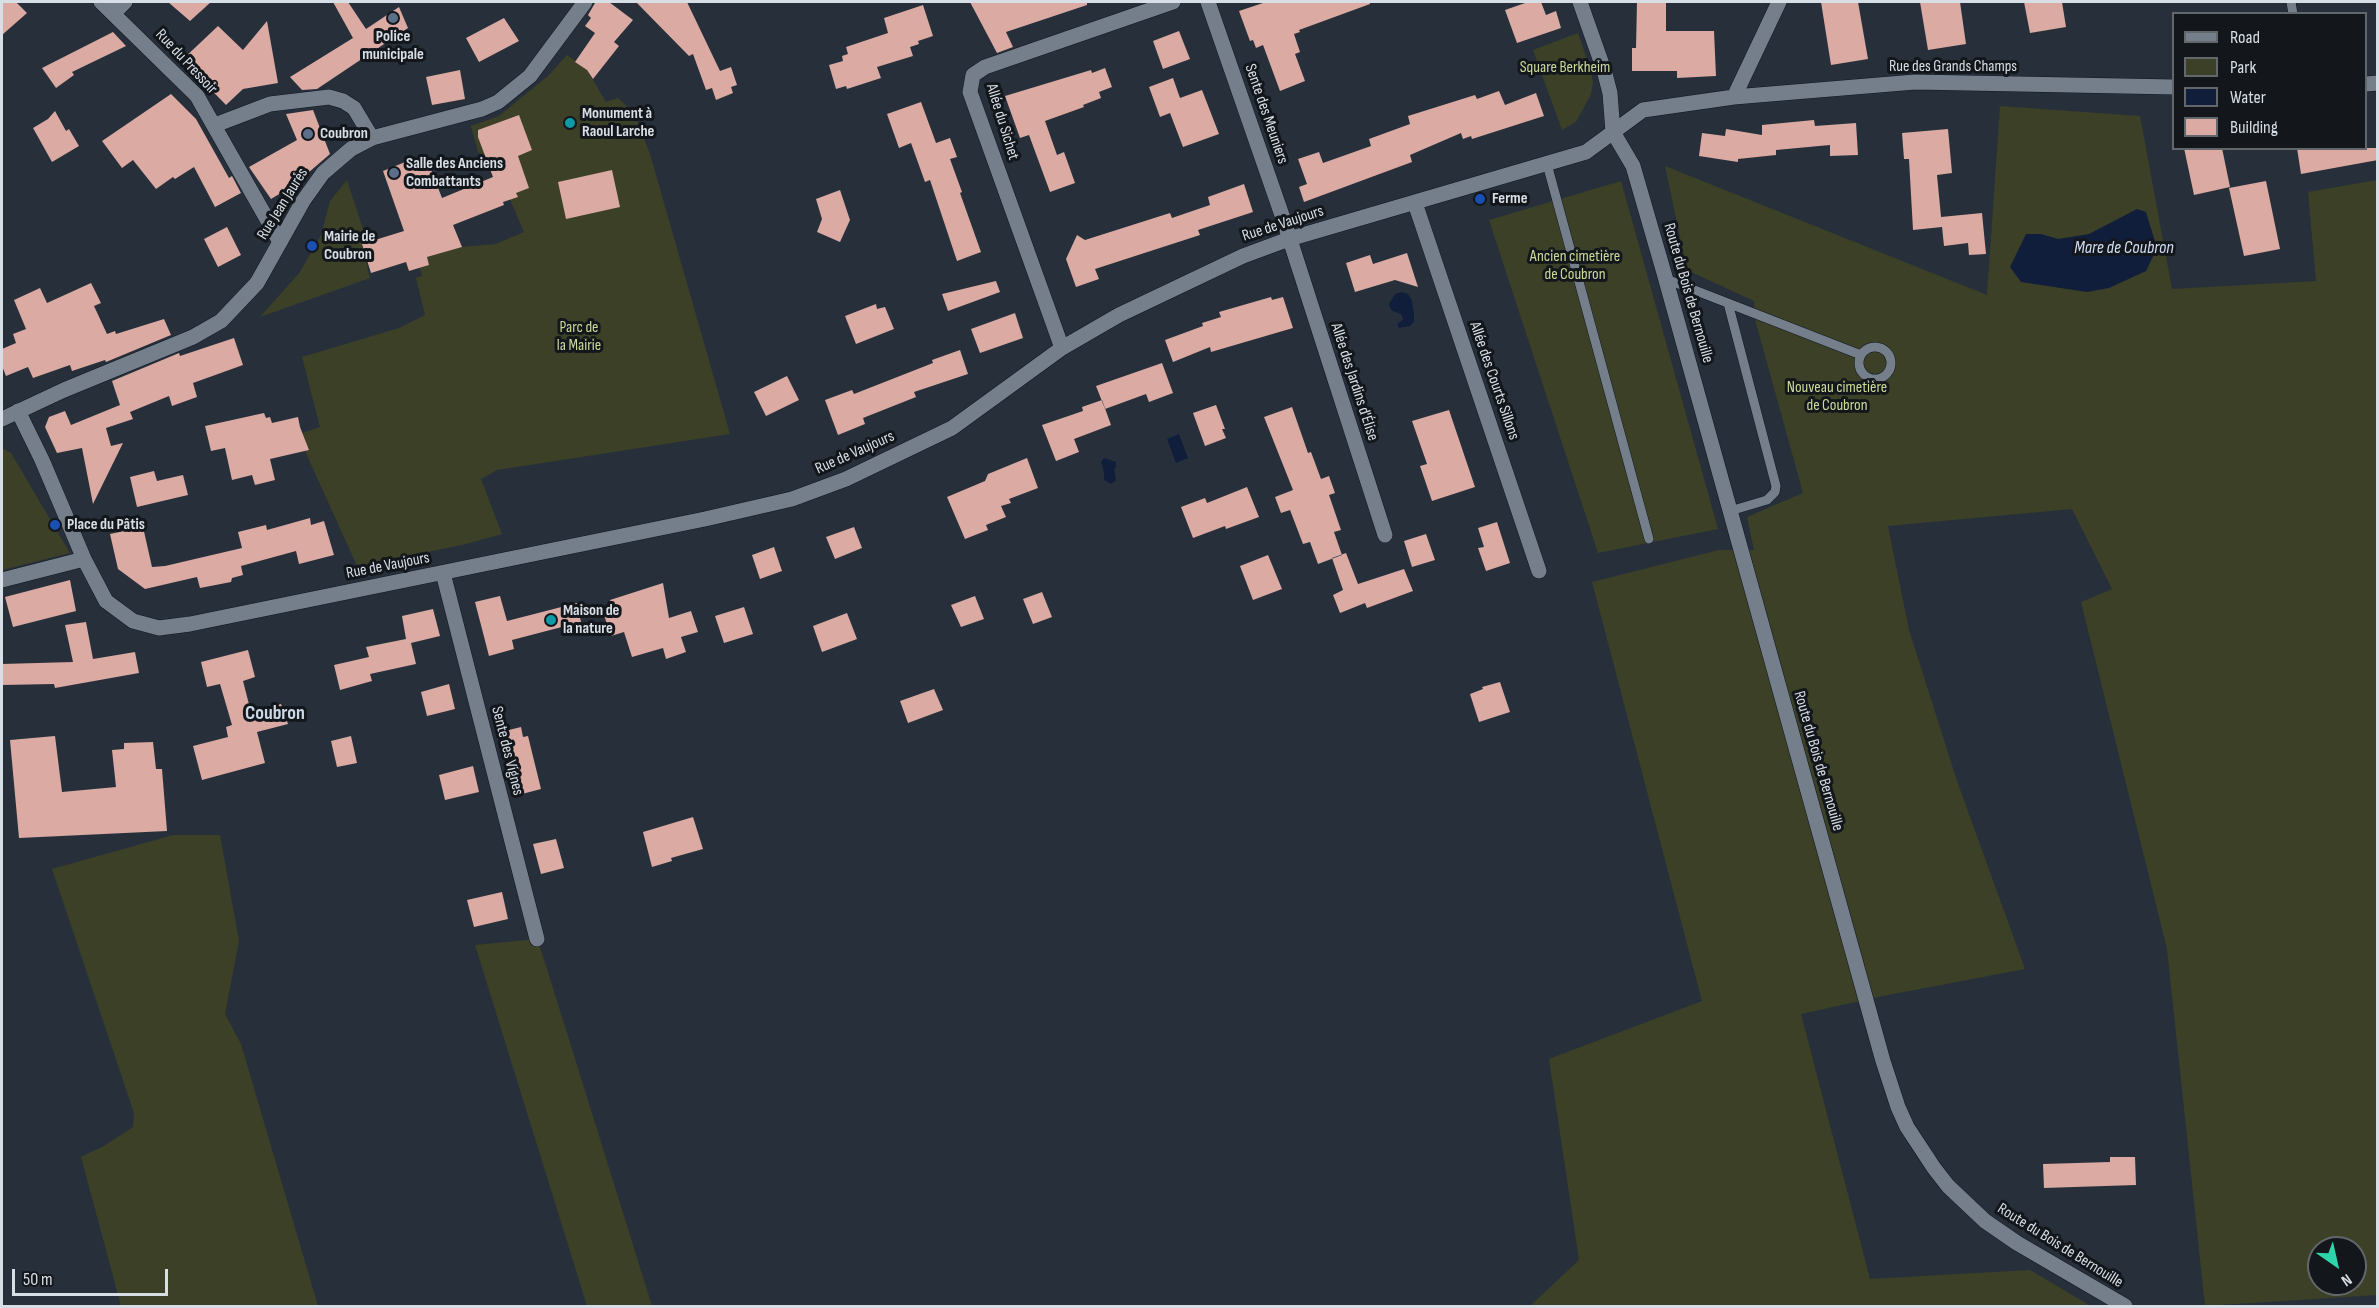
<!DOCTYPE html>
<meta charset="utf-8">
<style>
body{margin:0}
#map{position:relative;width:2379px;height:1308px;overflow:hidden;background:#27303a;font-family:"Sofia Sans Condensed",sans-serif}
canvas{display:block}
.frame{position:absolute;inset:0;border:3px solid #d8dee5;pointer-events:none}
.legend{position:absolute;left:2172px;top:12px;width:195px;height:138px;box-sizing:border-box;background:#13171c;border:2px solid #62676c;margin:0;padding:8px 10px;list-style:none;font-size:18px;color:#d8dee5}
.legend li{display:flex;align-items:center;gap:12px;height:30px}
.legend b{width:30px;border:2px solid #62676c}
.north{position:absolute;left:2307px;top:1236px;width:60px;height:60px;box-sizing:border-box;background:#13171c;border:2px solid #62676c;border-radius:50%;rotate:146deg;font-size:16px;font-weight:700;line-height:24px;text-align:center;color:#d8dee5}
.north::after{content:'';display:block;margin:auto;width:21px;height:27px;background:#2dd5ab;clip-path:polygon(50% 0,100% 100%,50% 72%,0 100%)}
.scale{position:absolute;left:12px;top:1269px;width:156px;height:27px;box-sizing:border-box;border:3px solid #d8dee5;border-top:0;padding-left:8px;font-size:18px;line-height:21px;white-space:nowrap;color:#d8dee5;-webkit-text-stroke:4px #13171c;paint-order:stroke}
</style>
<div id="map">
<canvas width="2379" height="1308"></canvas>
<div class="frame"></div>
<ul class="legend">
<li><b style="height:8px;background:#757f8c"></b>Road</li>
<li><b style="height:16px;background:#3b4027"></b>Park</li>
<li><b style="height:16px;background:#111e3b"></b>Water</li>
<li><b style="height:16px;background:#daaaa3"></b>Building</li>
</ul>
<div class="north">N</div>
<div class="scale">50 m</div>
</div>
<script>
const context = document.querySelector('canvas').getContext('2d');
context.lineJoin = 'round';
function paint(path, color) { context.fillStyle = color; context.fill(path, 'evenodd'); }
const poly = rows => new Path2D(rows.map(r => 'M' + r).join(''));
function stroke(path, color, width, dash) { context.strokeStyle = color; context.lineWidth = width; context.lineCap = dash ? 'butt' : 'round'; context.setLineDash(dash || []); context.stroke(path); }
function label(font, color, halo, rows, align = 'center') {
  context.font = font + ' "Sofia Sans Condensed",sans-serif'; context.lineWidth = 6; context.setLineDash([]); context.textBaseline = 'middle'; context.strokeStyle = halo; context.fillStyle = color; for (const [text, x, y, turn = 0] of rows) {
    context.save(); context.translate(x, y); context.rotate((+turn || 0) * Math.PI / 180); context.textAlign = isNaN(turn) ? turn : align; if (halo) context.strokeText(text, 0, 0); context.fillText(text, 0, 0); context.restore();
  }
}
const green = poly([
 [1578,33,1591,71,1593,82,1591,94,1576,122,1562,130,1533,50],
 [567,55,587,70,606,102,618,98,635,115,650,154,730,434,497,470,481,479,502,534,462,545,357,566,305,451,309,450,302,433,320,427,302,357,399,328,425,315,416,278,422,276,420,268,429,265,427,257,462,247,496,244,524,232,494,162,478,152,471,126,499,116,548,76],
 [2000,106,2140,116,2172,289,2316,281,2308,192,2377,180,2377,1295,2205,1306,2167,949,2081,602,2112,589,2072,509,1888,526,1909,630,1957,781,2025,969,1883,996,1801,1014,1870,1279,2030,1270,2091,1306,1530,1306,1579,1260,1549,1059,1702,1001,1592,582,1719,550,1754,550,1747,517,1803,493,1756,323,1754,301,1687,270,1665,166,1987,295],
 [2319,1248,2355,1248,2355,1284,2319,1284],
 [347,180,365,235,358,238,362,244,370,278,260,317,300,272,321,235,330,201],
 [1621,181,1718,529,1598,553,1489,220],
 [2,448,11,453,70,553,2,570],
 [173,835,220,835,239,941,225,1014,241,1044,318,1306,121,1306,81,1157,104,1146,133,1127,134,1113,52,869],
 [537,939,548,972,652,1306,587,1306,475,945]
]);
const water = poly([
 [2137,209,2146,212,2157,248,2146,271,2109,288,2087,292,2021,282,2010,267,2026,234,2041,234,2058,239,2089,234],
 [1402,292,1408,294,1412,301,1414,315,1414,322,1410,326,1399,328,1397,324,1403,320,1402,315,1391,310,1389,304,1395,294],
 [1179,434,1188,458,1176,463,1167,439],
 [1104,458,1116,462,1116,468,1114,469,1116,480,1111,484,1104,480,1104,472,1101,462]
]);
const building = poly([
 [2,2,16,2,27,13,2,35],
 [168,2,211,2,190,21],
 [333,2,348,2,366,29,399,7,408,28,317,89,302,90,290,77,353,38],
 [636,2,687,2,720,71,731,67,737,85,731,87,733,93,716,100,712,88,706,90,693,54,689,56],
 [970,2,1087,2,1087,5,1006,32,1013,47,997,53],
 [1266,2,1370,2,1370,4,1299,30,1300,32,1294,34,1300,52,1295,54,1305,81,1280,91,1263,45,1256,48,1253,40,1250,41,1239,11],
 [1528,2,1541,2,1546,15,1556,11,1561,28,1517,43,1505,10],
 [1637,2,1666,2,1666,31,1714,31,1716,76,1677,78,1677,71,1632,71,1632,48,1636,48],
 [1821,2,1858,2,1868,59,1831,65],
 [1920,2,1960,2,1966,44,1928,50],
 [2024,2,2062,2,2066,27,2030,33],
 [595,3,609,2,633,20,614,42,619,46,593,79,587,70,575,62,595,33,585,26,591,18,588,15],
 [923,5,933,36,918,41,919,44,910,47,913,56,877,67,881,78,847,89,846,86,836,89,829,65,843,61,842,56,848,54,846,47,888,33,884,18],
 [504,18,519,41,479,62,466,38],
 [267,21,278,83,243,89,226,105,182,60,218,26,243,50],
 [1179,31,1190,59,1163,69,1153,41],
 [113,32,126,46,72,72,74,75,56,88,42,68],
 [1105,68,1112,87,1099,92,1101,98,1083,105,1084,107,1045,121,1057,155,1064,152,1075,183,1050,192,1029,135,1020,138,1005,96,1091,70,1092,73],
 [460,70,465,99,432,105,426,77],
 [1173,78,1180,98,1202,90,1219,134,1183,147,1170,113,1160,117,1149,87],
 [1499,91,1505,105,1536,93,1544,116,1472,139,1471,136,1463,139,1461,133,1410,155,1412,162,1304,202,1299,187,1307,184,1298,159,1319,152,1323,163,1371,146,1369,139,1410,124,1408,116,1475,95,1477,99],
 [171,94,196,119,229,178,232,176,241,193,215,207,194,167,175,179,173,177,156,189,133,160,122,168,102,141],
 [921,102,936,143,950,138,957,157,950,159,962,192,960,193,981,252,957,261,930,180,925,182,911,143,899,148,887,114],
 [313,110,330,154,294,185,271,199,249,167,297,140,286,114],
 [55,111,66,131,69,129,79,146,52,162,33,128,48,119],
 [519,115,532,150,518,156,529,188,516,193,518,197,503,202,504,205,453,225,462,247,427,257,429,265,409,271,406,262,371,273,362,244,404,231,383,171,425,154,442,198,493,177,478,137,478,130],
 [1814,120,1815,126,1856,123,1858,155,1830,156,1830,145,1776,150,1776,155,1738,159,1738,162,1699,156,1702,133,1725,136,1726,129,1762,135,1762,125],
 [1948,129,1952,173,1937,175,1942,227,1913,230,1909,159,1904,159,1902,133],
 [2184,148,2222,148,2230,187,2194,195],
 [2297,148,2378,148,2378,160,2301,174],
 [612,170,620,207,566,219,558,182],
 [2266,181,2280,249,2244,256,2229,188],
 [1244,184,1253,212,1198,230,1200,235,1095,269,1099,279,1076,287,1066,259,1077,235,1085,240,1170,213,1172,218,1210,205,1208,197],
 [840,190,850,220,840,242,817,232,822,219,816,199],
 [1982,213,1986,254,1969,255,1968,243,1944,246,1941,217],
 [227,227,241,255,218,267,204,239],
 [1407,253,1418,287,1395,280,1355,292,1346,263,1370,255,1373,264],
 [996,281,1000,292,948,311,942,294],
 [91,283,101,303,94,306,107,334,115,331,116,334,164,319,171,335,106,362,105,360,72,371,70,365,33,378,28,367,6,376,2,366,2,349,16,343,13,334,26,329,14,300,40,288,47,303],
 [1271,297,1272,300,1283,297,1293,328,1211,352,1210,347,1173,362,1165,340,1203,326,1202,323,1221,317,1219,312],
 [876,304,877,309,885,307,894,329,856,344,845,316],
 [1015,313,1023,338,980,353,971,329],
 [234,338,243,365,193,383,197,397,172,406,169,396,130,412,133,419,106,428,111,446,123,443,93,504,82,448,57,453,45,427,49,417,65,411,71,425,120,405,112,381,179,353,180,356],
 [960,350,968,374,914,392,916,397,863,418,865,424,838,435,825,400,852,390,854,394,933,363,932,360],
 [1162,363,1173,393,1149,402,1146,394,1105,409,1096,386],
 [787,376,799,400,766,416,754,392],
 [1102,400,1111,425,1074,439,1079,452,1056,461,1042,425,1083,411,1082,407],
 [1216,405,1225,429,1222,429,1226,438,1205,446,1193,413],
 [1292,407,1308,453,1311,452,1321,479,1329,476,1335,493,1329,495,1341,530,1334,532,1342,555,1318,564,1310,542,1303,544,1290,510,1281,513,1275,497,1293,490,1264,417],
 [1449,410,1475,487,1432,501,1420,466,1427,464,1412,421],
 [264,413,266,418,270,417,272,423,298,417,300,427,309,450,270,459,275,480,255,485,252,475,232,480,225,448,211,451,205,426],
 [1027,458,1038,488,1009,499,1011,503,1001,506,1006,517,986,525,988,530,965,539,947,497,985,481,988,474],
 [154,471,157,481,183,475,188,495,137,507,130,477],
 [1247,487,1259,517,1226,529,1225,526,1193,538,1181,507,1205,498,1207,503],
 [310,518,311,525,324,521,334,555,299,564,296,551,241,566,243,575,232,578,231,582,200,588,197,577,145,589,118,569,110,534,143,527,152,567,165,566,242,548,238,532,266,525,267,530],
 [1497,522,1510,563,1486,571,1478,548,1484,547,1478,528],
 [854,527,862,548,835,559,826,537],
 [1426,534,1435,560,1412,567,1404,541],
 [774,547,782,571,760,579,752,555],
 [1346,553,1358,584,1404,569,1413,591,1367,608,1365,603,1340,613,1333,595,1343,590,1332,558],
 [1268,555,1282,589,1253,600,1240,566],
 [70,580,76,611,13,627,5,597],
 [663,583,669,618,691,611,698,632,681,637,686,652,666,659,663,648,632,657,624,632,611,636,604,615,614,612,610,600],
 [1042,592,1052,617,1033,624,1023,599],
 [500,596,507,621,577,603,581,622,512,640,514,649,489,656,475,602],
 [975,596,984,619,961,627,951,605],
 [744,607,753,634,724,643,715,616],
 [433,609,440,636,411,643,416,664,370,674,372,681,340,690,334,665,369,657,366,647,406,639,402,616],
 [847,613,857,639,822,652,813,626],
 [86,622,93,659,135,652,139,673,55,688,54,684,2,685,2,664,73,662,65,625],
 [248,650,255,677,243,681,251,712,281,704,288,724,257,732,265,763,202,780,193,746,228,737,226,727,232,725,220,684,207,687,201,662],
 [1500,682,1510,712,1479,722,1470,694,1483,689,1482,687],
 [449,684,455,709,427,716,421,692],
 [934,689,943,710,908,723,900,701],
 [521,727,523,737,528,736,541,789,522,794,505,731],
 [55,736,62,792,116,787,112,750,124,749,124,743,153,742,156,769,162,769,167,831,19,838,10,740],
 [351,736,357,763,337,767,331,741],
 [473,766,479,792,445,800,439,775],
 [693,817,703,849,671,858,672,861,652,867,643,832],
 [556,839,564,868,541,874,533,844],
 [502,892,508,919,474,927,467,900],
 [2110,1157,2135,1157,2136,1185,2044,1188,2043,1164,2110,1162]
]);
const lane = poly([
 [2291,2,2293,14],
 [1547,164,1649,539],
 [1666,279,1861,355],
 [1728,303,1776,486,1775,492,1767,500,1730,511],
 '1859 363a16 16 0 1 1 32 0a16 16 0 1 1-32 0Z'
]);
const street = poly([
 [101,2,197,96,280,242],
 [1208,2,1284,221,1385,535],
 [114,13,125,2],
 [2366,84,2378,83],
 [1734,97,1779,2],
 [215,125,270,104,329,97,343,101,354,108,372,138],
 [1415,203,1539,571],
 [1062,348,970,92,973,75,985,67,1173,2],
 [18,411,42,460,84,559,106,601,133,621,159,628,190,624,705,519,792,499,846,479,952,428,1062,348,1119,315,1243,256,1289,239,1586,152,1643,110,1734,97,1915,82,2174,87],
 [443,573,537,939],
 [2,580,84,559]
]);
const secondary = poly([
 [1580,2,1604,70,1610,93,1613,132,1633,166,1664,273,1883,1061,1898,1107,1907,1127,1934,1168,1948,1186,1985,1221,2017,1243,2125,1306],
 [2,419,64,390,193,337,221,321,257,283,303,201,323,173,351,149,372,138,482,109,498,102,530,76,585,2]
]);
const markers = [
 [393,18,6,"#5c6f8a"],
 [570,123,6,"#0f9aa8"],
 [308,134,6,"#5c6f8a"],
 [394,173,6,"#5c6f8a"],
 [1480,199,6,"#1a4fb4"],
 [312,246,6,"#1a4fb4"],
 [55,525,6,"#1a4fb4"],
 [551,620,6,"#0f9aa8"]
];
const poiNames = [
 ["Police",393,37,"center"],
 ["municipale",393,55,"center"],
 ["Monument à",582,114],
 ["Raoul Larche",582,132],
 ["Coubron",320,134],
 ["Salle des Anciens",406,164],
 ["Combattants",406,182],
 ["Ferme",1492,199],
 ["Mairie de",324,237],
 ["Coubron",324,255],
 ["Place du Pâtis",67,525],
 ["Maison de",563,611],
 ["la nature",563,629]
];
const streetNames = [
 ["Rue du Pressoir",186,62,47],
 ["Rue des Grands Champs",1953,67],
 ["Sente des Meuniers",1266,114,71],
 ["Allée du Sichet",1002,122,73],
 ["Rue Jean Jaurès",283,204,-58],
 ["Rue de Vaujours",1283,224,-18],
 ["Route du Bois de Bernouille",1688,293,74],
 ["Allée des Courts Sillons",1494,381,71],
 ["Allée des Jardins d'Élise",1354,382,72],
 ["Rue de Vaujours",855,453,-24],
 ["Rue de Vaujours",388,566,-11],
 ["Sente des Vignes",507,751,76],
 ["Route du Bois de Bernouille",1818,761,74],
 ["Route du Bois de Bernouille",2060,1246,32]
];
const parkNames = [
 ["Square Berkheim",1565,68],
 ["Ancien cimetière",1575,257],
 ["de Coubron",1575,275],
 ["Parc de",579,328],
 ["la Mairie",579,346],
 ["Nouveau cimetière",1837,388],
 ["de Coubron",1837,406]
];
const waterNames = [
 ["Mare de Coubron",2124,248]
];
const quarterNames = [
 ["Coubron",275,714]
];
paint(green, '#3b4027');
paint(water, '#111e3b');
paint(building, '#daaaa3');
stroke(lane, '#0f1721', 10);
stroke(street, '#0f1721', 16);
stroke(secondary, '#0f1721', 16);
stroke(lane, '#757f8c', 9);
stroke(street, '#757f8c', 15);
stroke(secondary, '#757f8c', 15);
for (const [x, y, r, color] of markers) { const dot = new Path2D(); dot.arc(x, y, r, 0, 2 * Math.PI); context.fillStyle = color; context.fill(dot); stroke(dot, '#13171c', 2); }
label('bold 16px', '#d8dee5', '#13171c', poiNames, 'left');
label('16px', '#d8dee5', '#13171c', streetNames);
label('16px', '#ccda98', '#13171c', parkNames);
label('italic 18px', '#d1ddf4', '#13171c', waterNames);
label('bold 20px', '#ccd7e5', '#13171c', quarterNames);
</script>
